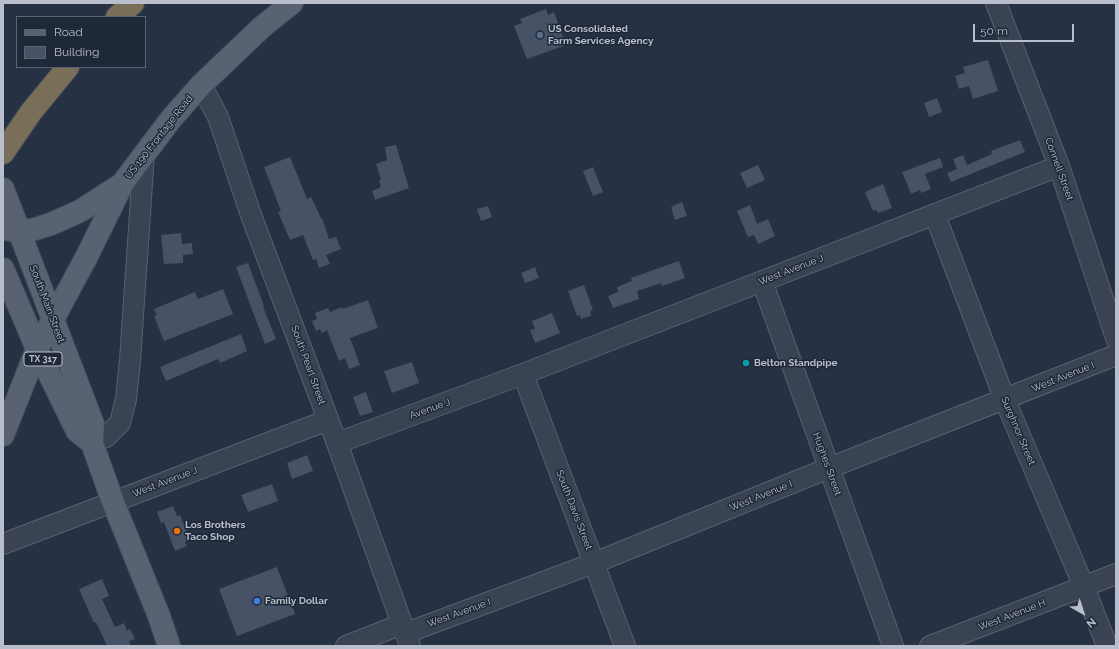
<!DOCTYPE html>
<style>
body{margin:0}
#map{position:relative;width:1119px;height:649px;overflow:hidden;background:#263143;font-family:Raleway,sans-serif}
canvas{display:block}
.frame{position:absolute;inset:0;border:4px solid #b8becc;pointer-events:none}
.legend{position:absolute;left:16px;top:16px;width:130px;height:52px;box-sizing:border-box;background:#1f2838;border:1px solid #5c6473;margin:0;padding:5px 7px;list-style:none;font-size:12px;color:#b8becc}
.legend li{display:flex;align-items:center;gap:8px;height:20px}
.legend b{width:20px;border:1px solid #5c6473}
.north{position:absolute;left:1063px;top:593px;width:40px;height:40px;-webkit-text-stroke:3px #1f2838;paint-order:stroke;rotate:141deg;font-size:11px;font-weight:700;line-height:16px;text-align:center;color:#b8becc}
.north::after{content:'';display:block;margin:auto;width:14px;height:18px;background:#b8becc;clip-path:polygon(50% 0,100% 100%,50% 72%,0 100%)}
.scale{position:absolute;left:973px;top:24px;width:101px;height:18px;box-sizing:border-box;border:2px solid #b8becc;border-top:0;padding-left:5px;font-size:12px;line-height:14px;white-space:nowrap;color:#b8becc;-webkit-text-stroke:3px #1f2838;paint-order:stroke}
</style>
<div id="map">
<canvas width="1119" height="649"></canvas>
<div class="frame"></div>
<ul class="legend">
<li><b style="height:5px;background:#596272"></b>Road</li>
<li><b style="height:11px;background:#485267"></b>Building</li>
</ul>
<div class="north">N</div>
<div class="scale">50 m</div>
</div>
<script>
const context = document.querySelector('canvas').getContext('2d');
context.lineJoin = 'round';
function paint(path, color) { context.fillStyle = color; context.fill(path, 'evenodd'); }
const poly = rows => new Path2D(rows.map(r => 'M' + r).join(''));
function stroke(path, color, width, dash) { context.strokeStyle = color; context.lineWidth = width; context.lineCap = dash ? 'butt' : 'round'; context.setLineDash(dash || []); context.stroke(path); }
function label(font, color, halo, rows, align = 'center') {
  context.font = font + ' Raleway,sans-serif'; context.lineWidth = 3; context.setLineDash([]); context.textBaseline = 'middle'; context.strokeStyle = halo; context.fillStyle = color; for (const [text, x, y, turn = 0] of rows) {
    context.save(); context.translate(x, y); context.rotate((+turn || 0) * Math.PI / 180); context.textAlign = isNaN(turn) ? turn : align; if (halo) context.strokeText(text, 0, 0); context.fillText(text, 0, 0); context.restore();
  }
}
const building = poly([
 [546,9,548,15,554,12,566,45,527,59,514,26,522,23,520,19],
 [988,60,998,91,973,99,969,86,959,89,955,76,965,73,963,67],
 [937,98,942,112,929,117,924,103],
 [1020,140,1025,152,951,182,947,173,957,169,953,159,963,155,967,165,992,154,991,151],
 [396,145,409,188,375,200,372,191,381,187,379,180,381,179,376,164,387,160,385,147],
 [290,157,307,199,311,197,321,218,322,218,329,239,336,237,341,249,326,255,330,264,319,268,316,259,313,260,303,235,290,240,278,212,281,211,264,167],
 [940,158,943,167,925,174,931,189,921,193,920,190,911,194,902,172],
 [758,165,765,180,747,188,740,173],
 [593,167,603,192,593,196,583,171],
 [883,184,892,208,878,213,876,210,873,211,865,192],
 [682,202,687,216,675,220,671,207],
 [750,205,757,224,768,219,775,236,758,244,754,235,748,237,737,211],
 [488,206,492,217,481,221,477,209],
 [181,233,182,244,192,243,193,254,183,255,183,263,164,264,161,235],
 [679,261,685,278,662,286,661,283,637,291,639,299,613,308,608,296,618,292,617,287,632,281,631,278],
 [248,263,264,306,263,307,276,339,265,344,236,267],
 [535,267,539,278,525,283,521,273],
 [584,285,593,310,590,311,591,316,581,319,580,315,577,316,568,291],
 [223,289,233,314,164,341,154,316,157,315,154,309,195,292,198,299],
 [368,300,378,328,350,338,360,365,349,369,345,358,339,361,327,330,322,333,320,329,316,331,312,321,317,319,315,313,328,308,330,312,342,307,343,309],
 [552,313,560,333,535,343,530,330,535,329,532,321],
 [241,334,247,351,220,363,218,359,166,381,160,367],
 [412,362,419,383,392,393,384,371],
 [366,392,373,412,360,416,353,397],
 [307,455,313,471,292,479,287,463],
 [272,484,278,501,248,512,241,495],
 [173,506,177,516,180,515,190,540,185,542,187,546,175,551,164,522,161,523,157,512],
 [277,567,295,614,237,636,219,589],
 [102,579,109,596,102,599,115,627,124,623,127,631,130,629,135,639,129,641,131,646,107,646,96,622,94,623,79,589]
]);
const minor = poly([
 [996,3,1059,166,1116,338],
 [201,85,218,117,251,215,337,443,410,646],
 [935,215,1005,400,1084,587,1107,646],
 [762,281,893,646],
 [523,374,625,646],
 [92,443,106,437,120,423,126,399,130,360,144,154],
 [337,443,523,374,1059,166],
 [3,544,328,420],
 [406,633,594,563,829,468,1116,355],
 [346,646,402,624],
 [930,646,1116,574]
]);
const major = poly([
 [3,189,93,424,92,443,113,502,159,616,169,646],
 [6,229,20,232,35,229,51,224,80,211,122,184,171,119,201,85,262,27,292,3],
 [3,269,37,349,77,431,92,443],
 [3,435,37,349,87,256,122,185]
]);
const highway = poly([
 [117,17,133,3],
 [3,153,31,112,68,67]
]);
const markers = [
 [540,35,4,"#5c6f8a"],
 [746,363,4,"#0f9aa8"],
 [177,531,4,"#e8710a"],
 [257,601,4,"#3f7fe0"]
];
const shields = [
 [43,359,38]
];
const shieldNames = [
 ["TX 317",43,359]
];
const poiNames = [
 ["US Consolidated",548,29],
 ["Farm Services Agency",548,41],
 ["Belton Standpipe",754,363],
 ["Los Brothers",185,525],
 ["Taco Shop",185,537],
 ["Family Dollar",265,601]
];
const streetNames = [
 ["US 190 Frontage Road",159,137,-52],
 ["Connell Street",1059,169,70],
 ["West Avenue J",791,270,-21],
 ["South Main Street",47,304,69],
 ["South Pearl Street",308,365,70],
 ["West Avenue I",1063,377,-22],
 ["Avenue J",430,409,-20],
 ["Surghnor Street",1018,431,67],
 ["Hughes Street",827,464,70],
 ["West Avenue J",165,482,-21],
 ["West Avenue I",761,496,-22],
 ["South Davis Street",574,510,69],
 ["West Avenue I",459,613,-20],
 ["West Avenue H",1012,615,-21]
];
paint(building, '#485267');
stroke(minor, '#596170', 22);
stroke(major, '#444c5c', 24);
stroke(highway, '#454e5d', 24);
stroke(minor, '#3a4353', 20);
stroke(major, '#596272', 22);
stroke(highway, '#796e57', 22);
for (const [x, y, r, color] of markers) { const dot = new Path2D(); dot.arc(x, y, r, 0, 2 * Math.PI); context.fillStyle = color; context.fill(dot); stroke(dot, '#1f2838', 1.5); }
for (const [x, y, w] of shields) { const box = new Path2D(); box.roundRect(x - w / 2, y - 7, w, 14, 3); context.fillStyle = '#1f2838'; context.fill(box); stroke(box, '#b8becc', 1); }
label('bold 9px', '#b8becc', null, shieldNames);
label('bold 10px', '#b8becc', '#1f2838', poiNames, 'left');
label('10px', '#b8becc', '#1f2838', streetNames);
</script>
